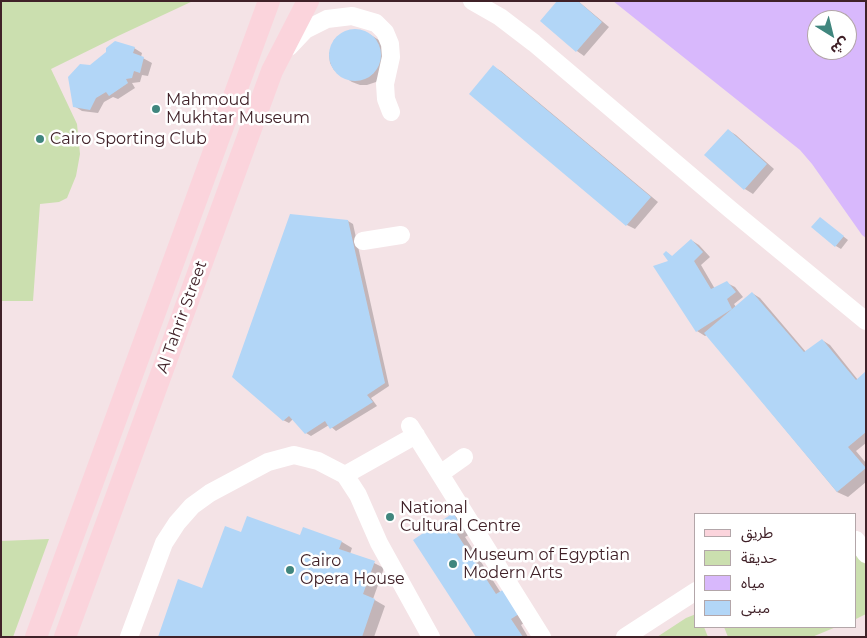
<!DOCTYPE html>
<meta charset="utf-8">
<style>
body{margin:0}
#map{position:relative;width:867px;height:638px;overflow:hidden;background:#f4e3e6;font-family:Montserrat,"Noto Sans Arabic",sans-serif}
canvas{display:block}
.frame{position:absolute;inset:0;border:2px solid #402128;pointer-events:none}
.legend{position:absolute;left:694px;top:513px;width:162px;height:115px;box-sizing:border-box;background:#fff;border:1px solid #b3a6a9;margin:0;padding:6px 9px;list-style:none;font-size:15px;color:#402128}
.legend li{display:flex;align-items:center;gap:10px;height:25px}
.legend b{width:25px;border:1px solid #b3a6a9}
.north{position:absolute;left:807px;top:10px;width:50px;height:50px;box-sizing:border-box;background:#fff;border:1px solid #b3a6a9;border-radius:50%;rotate:144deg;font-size:14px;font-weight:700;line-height:20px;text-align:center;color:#402128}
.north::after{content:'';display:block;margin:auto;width:18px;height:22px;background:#40867e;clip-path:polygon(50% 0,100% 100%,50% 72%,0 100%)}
</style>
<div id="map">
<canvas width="867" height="638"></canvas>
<div class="frame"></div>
<ul class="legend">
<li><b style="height:6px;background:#fbd4dc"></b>طريق</li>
<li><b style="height:14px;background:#cbdfaf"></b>حديقة</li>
<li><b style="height:14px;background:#d8b8fc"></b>مياه</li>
<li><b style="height:14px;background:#b2d6f7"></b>مبنى</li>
</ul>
<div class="north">ش</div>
</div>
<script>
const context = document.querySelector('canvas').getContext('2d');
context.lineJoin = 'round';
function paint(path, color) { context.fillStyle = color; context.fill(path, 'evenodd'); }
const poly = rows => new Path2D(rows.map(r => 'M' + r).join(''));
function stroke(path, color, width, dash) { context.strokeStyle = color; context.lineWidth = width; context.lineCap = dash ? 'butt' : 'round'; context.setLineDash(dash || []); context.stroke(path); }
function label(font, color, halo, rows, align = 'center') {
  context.font = font + ' Montserrat,sans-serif'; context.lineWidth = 5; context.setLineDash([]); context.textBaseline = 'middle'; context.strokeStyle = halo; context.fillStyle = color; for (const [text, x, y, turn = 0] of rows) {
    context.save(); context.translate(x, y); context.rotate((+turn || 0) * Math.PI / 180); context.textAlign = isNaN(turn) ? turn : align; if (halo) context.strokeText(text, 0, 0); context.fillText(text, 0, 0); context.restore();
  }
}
const green = poly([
 [1,1,193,1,118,36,51,69,77,124,80,154,76,176,67,198,59,202,40,204,33,301,1,301],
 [49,539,13,637,1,637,1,541],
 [856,553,866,565,866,614,856,619],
 [696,614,696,627,704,627,708,637,657,637,686,618],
 [724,627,836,627,812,637,728,637]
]);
const water = poly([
 [613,1,866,1,866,238,862,235,812,164,800,150],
 [817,20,847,20,847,50,817,50]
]);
const shadow = poly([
 [559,1,578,1,609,27,584,56,577,51],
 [350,30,357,30,366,32,382,42,383,76,376,82,367,85,360,85,352,82,334,70,330,63,329,54,334,40,341,34],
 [134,48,142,53,141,57,152,63,148,76,142,75,140,82,132,83,135,88,118,99,113,97,104,102,98,113,82,111,74,106,90,66],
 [494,67,501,71,658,202,635,229,627,225,471,94],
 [728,130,736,135,774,169,753,194,745,189,706,155],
 [820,218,848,240,841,249,836,246],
 [348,221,353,224,389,386,371,398,377,406,336,431,329,425,311,436,306,433,293,419,289,423,283,420],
 [691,240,699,245,710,257,701,265,715,289,727,283,735,287,743,297,734,304,736,307,752,293,760,298,806,352,822,340,830,345,858,380,866,373,866,443,856,451,866,463,866,482,848,497,837,492,707,335,705,336,697,331,666,252,673,257],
 [453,515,464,521,472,533,465,537,501,593,531,618,521,625,528,637,478,637,415,540],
 [303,529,342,542,352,548,350,554,374,563,384,568,373,599,385,606,374,637,159,637,203,589,242,534,301,536]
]);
const building = poly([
 [557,1,578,1,602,22,576,52,540,21],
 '329 55a26 26 0 1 1 52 0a26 26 0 1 1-52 0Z',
 [115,41,135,47,133,53,144,57,140,73,134,71,132,78,126,79,128,83,109,96,106,92,96,98,90,110,73,107,68,77,80,64,90,65,106,52,106,48],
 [493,65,651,197,626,226,469,94],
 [728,129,767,164,744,190,704,155],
 [290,214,348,220,385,383,367,395,373,402,330,429,325,421,305,434,289,416,283,421,232,377],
 [820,217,844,236,835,247,811,227],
 [691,239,703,252,694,261,711,289,727,281,736,292,727,299,732,309,696,332,653,266,668,261,663,254,666,251,672,256],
 [752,292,804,352,822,339,856,380,866,371,866,432,848,447,866,468,837,492,704,333],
 [453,513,462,527,455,531,496,594,506,588,522,612,511,619,523,637,476,637,413,540],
 [247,516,300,535,303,527,342,541,339,549,375,561,363,594,375,599,362,637,158,637,178,579,202,588,225,526,241,532]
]);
const minor = poly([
 [472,1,500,17,534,43,731,210,866,321],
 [289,47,305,30,327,19,352,16,376,23,385,32,390,44,391,57,385,84,386,99,391,112],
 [363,241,401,235],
 [410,426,542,637],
 [440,474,464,457],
 [345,475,416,435],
 [856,540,866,554],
 [129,637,164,543,177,523,192,506,210,493,268,462,294,455,318,461,345,475,358,495,379,543,431,637],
 [625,637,696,591]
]);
const major = poly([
 [36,637,269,1],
 [65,637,272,71,308,1]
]);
const markers = [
 [156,109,5,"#40867e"],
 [40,139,5,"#40867e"],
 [390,517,5,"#40867e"],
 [453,564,5,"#40867e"],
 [290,570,5,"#40867e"]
];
const poiNames = [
 ["Mahmoud",166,100],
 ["Mukhtar Museum",166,118],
 ["Cairo Sporting Club",50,139],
 ["National",400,508],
 ["Cultural Centre",400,526],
 ["Museum of Egyptian",463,555],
 ["Modern Arts",463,573],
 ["Cairo",300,561],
 ["Opera House",300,579]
];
const streetNames = [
 ["Al Tahrir Street",182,317,-70]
];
paint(green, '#cbdfaf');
paint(water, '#d8b8fc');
paint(shadow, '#0003');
paint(building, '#b2d6f7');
stroke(minor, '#fff', 18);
stroke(major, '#fbd4dc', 22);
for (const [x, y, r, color] of markers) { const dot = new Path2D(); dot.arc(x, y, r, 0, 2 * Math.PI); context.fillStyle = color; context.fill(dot); stroke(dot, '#fff', 2); }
label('16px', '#402128', '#fff', poiNames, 'left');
label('16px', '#402128', '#fff', streetNames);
</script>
